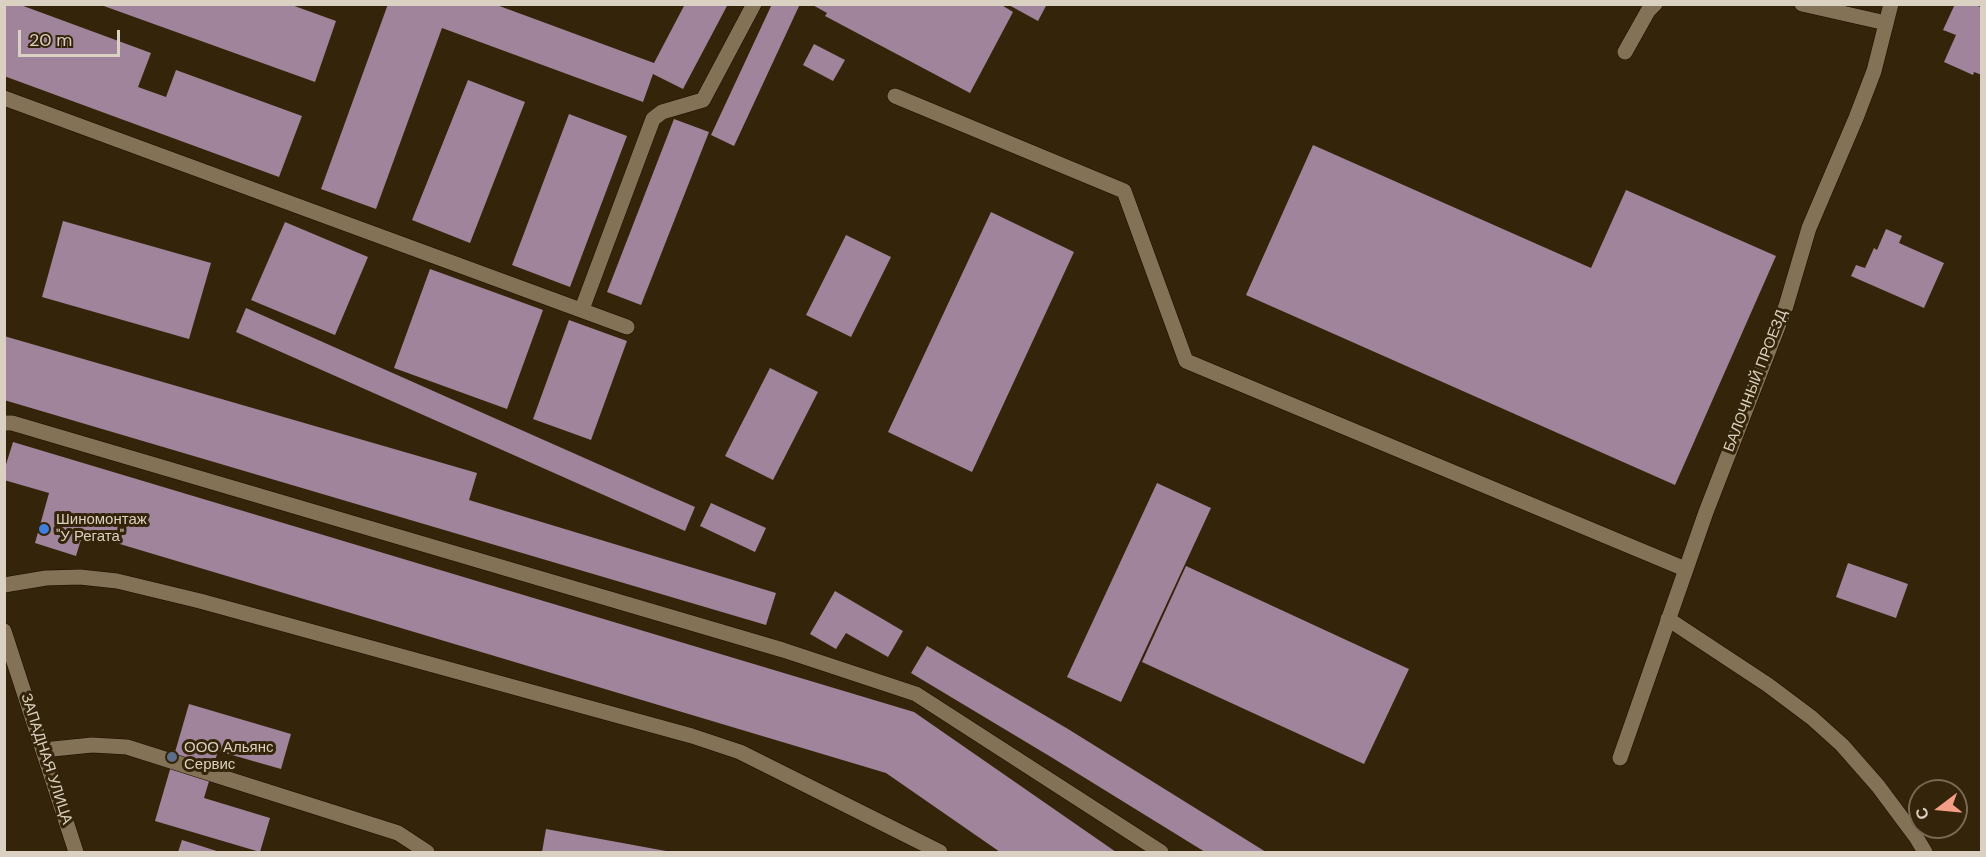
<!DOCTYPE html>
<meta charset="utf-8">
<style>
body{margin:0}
#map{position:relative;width:1986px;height:857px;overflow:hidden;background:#342409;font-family:"DM Sans",sans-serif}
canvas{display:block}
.frame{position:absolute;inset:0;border:6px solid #dbd1c2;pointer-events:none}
.north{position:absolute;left:1908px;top:779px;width:60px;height:60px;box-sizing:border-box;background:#342409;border:2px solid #776953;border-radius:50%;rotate:254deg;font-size:16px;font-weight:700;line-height:24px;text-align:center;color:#dbd1c2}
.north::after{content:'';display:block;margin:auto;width:21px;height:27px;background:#f49e87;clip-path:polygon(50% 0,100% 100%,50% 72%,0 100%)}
.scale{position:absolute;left:18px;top:30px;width:102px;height:27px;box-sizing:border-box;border:3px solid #dbd1c2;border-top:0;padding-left:8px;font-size:18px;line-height:21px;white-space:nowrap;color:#dbd1c2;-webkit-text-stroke:4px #342409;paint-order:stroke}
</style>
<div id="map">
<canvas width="1986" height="857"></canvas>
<div class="frame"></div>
<div class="north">С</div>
<div class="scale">20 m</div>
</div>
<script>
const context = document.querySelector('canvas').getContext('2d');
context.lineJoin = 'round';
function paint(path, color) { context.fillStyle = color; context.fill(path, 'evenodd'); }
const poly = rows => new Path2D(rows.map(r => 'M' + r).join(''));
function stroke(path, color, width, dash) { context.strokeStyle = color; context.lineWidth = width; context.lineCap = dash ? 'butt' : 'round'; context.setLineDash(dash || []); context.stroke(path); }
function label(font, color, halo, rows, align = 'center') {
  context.font = font + ' "DM Sans",sans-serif'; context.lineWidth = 6; context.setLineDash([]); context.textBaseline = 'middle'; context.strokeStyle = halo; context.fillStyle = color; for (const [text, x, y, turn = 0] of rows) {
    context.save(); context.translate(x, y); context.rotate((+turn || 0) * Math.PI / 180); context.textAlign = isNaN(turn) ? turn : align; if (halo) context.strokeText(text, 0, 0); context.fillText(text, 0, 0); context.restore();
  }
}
const building = poly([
 [4,4,18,4,151,53,138,87,166,97,176,70,302,116,279,177,4,76],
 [289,4,336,21,315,82,101,5],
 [388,4,494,4,654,63,685,4,728,4,683,89,653,74,643,102,442,28,376,209,321,189],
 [772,4,800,4,734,146,711,135],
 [811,4,1000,4,1013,12,970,93,825,16,827,13],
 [1007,4,1047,4,1038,21],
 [1955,4,1974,4,1982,8,1982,75,1974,72,1973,75,1944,62,1956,35,1943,30],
 [814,44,845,60,833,81,803,65],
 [468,80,525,102,470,243,412,220],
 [569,114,627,136,570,287,512,265],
 [674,119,709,132,641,305,607,292],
 [1313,145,1591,268,1626,190,1776,256,1675,485,1246,295],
 [991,212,1074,252,972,472,888,432],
 [63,221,211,263,189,339,42,297],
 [285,222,368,257,335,335,251,300],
 [1886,229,1902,236,1899,243,1944,263,1924,308,1851,276,1856,265,1865,268,1874,248,1877,250],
 [846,235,891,257,851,337,806,315],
 [430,269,543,310,507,409,394,368],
 [246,308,695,507,685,531,236,332],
 [569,320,627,341,591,440,533,419],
 [4,336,477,473,469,500,776,593,766,625,4,400],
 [770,368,818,392,773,480,725,456],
 [13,442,914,712,1116,852,1000,852,886,773,83,533,76,556,35,543,49,493,4,480,4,471],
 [1157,483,1211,508,1121,702,1067,677],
 [711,503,766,528,755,552,700,526],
 [1848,563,1908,584,1896,618,1836,597],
 [1186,566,1409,669,1364,764,1142,662],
 [835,591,903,631,888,657,846,633,836,649,810,634],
 [927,646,1068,729,1266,852,1205,852,1051,757,911,673],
 [189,704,291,734,281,769,218,751,204,798,270,818,260,852,155,821],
 [546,829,666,851,665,852,542,852],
 [182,840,220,852,178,852]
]);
const service = poly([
 [1802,4,1886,23],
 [1625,52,1648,11,1655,4],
 [895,96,1124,191,1186,361,1685,569],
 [4,98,627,327],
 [582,309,653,119,662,112,703,100,754,4],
 [4,423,12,423,783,650,916,694,1161,852],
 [4,585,46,578,80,577,117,581,200,601,692,736,740,752,940,852],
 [1668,619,1768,685,1812,718,1842,745,1878,786,1916,837,1925,852],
 [43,750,92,745,127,747,398,833,427,852]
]);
const minor = poly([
 [1620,758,1706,512,1786,306,1809,228,1856,118,1874,71,1891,4]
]);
const tertiary = poly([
 [4,631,76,852]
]);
const markers = [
 [44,529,6,"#3f7fe0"],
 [172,757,6,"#5c6f8a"]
];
const streetNames = [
 ["БАЛОЧНЫЙ ПРОЕЗД",1756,381,-69],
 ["ЗАПАДНАЯ УЛИЦА",46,759,72]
];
const poiNames = [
 ["Шиномонтаж",56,520],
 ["\"У Регата\"",56,537],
 ["ООО Альянс",184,748],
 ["Сервис",184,765]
];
paint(building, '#a0849b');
stroke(service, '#1b0d00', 16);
stroke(minor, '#1b0d00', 16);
stroke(tertiary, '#1b0d00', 16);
stroke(service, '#847256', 15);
stroke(minor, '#847256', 15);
stroke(tertiary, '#847256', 15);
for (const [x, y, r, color] of markers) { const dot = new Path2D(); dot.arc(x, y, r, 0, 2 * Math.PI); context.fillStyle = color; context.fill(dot); stroke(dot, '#342409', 2); }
label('15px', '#dbd1c2', '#342409', streetNames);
label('15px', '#dbd1c2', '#342409', poiNames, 'left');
</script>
